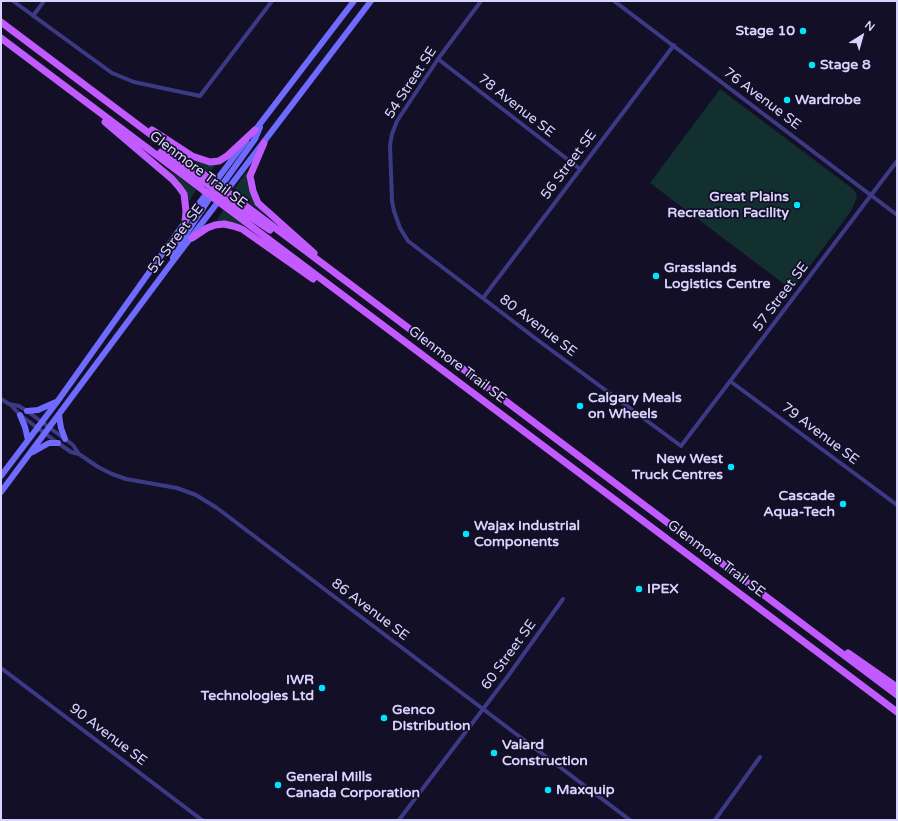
<!DOCTYPE html>
<style>
body{margin:0}
#map{position:relative;width:898px;height:821px;overflow:hidden;background:#130f26;font-family:"Varela Round",sans-serif}
canvas{display:block}
.frame{position:absolute;inset:0;border:2px solid #d9d4ff;pointer-events:none}
.north{position:absolute;left:842px;top:16px;width:40px;height:40px;-webkit-text-stroke:3px #130f26;paint-order:stroke;rotate:37deg;font-size:11px;font-weight:700;line-height:16px;text-align:center;color:#d9d4ff}
.north::after{content:'';display:block;margin:auto;width:14px;height:18px;background:#d9d4ff;clip-path:polygon(50% 0,100% 100%,50% 72%,0 100%)}
</style>
<div id="map">
<canvas width="898" height="821"></canvas>
<div class="frame"></div>
<div class="north">N</div>
</div>
<script>
const context = document.querySelector('canvas').getContext('2d');
context.lineJoin = 'round';
function paint(path, color) { context.fillStyle = color; context.fill(path, 'evenodd'); }
const poly = rows => new Path2D(rows.map(r => 'M' + r).join(''));
function stroke(path, color, width, dash) { context.strokeStyle = color; context.lineWidth = width; context.lineCap = dash ? 'butt' : 'round'; context.setLineDash(dash || []); context.stroke(path); }
function label(font, color, halo, rows, align = 'center') {
  context.font = font + ' "Varela Round",sans-serif'; context.lineWidth = 3.5; context.setLineDash([]); context.textBaseline = 'middle'; context.strokeStyle = halo; context.fillStyle = color; for (const [text, x, y, turn = 0] of rows) {
    context.save(); context.translate(x, y); context.rotate((+turn || 0) * Math.PI / 180); context.textAlign = isNaN(turn) ? turn : align; if (halo) context.strokeText(text, 0, 0); context.fillText(text, 0, 0); context.restore();
  }
}
const green = poly([
 [720,89,853,189,856,193,857,198,851,211,792,290,650,183],
 [194,160,217,164,209,173,193,161],
 [166,168,196,190,190,200,187,200,165,169],
 [247,171,248,173,247,181,250,192,265,212,263,213,235,192,237,190,235,188],
 [223,210,243,225,242,226,216,222]
]);
const street = poly([
 [13,1,112,73,134,82,200,96,272,1],
 [481,1,438,59,397,121,392,134,390,145,392,201,394,211,400,228,408,241,535,338,681,446,897,161],
 [614,1,897,215],
 [33,16,44,1],
 [438,59,580,169],
 [483,298,674,45],
 [730,381,897,505],
 [1,399,9,404,19,406,27,411,73,445,79,454,98,467,112,474,126,479,177,488,196,495,217,508,630,820],
 [10,404,20,415,58,443,71,452,79,454],
 [1,668,202,820],
 [399,820,508,676,563,599],
 [715,820,760,757]
]);
const secondary = poly([
 [253,133,354,1],
 [220,192,224,182,255,139,260,127],
 [173,258,178,246,213,193],
 [27,411,38,410,56,402],
 [20,415,25,427,28,440],
 [59,415,61,428,65,439],
 [33,452,49,443,58,443],
 [1,476,57,402,185,222,246,141],
 [1,492,170,265,371,1]
]);
const primary = poly([
 [1,22,897,695],
 [1,38,897,712],
 [105,122,172,179,179,187,184,194,185,202,186,211,185,222],
 [152,130,192,156,210,162,219,161,227,156,255,130],
 [264,143,250,176,253,191,258,203,314,253],
 [161,152,204,182,220,192,222,192],
 [211,194,227,201,270,230],
 [192,238,207,228,215,225,224,224,233,226,242,229,313,279],
 [848,653,897,687]
]);
const markers = [
 [803,31,4,"#00e5ff"],
 [812,65,4,"#00e5ff"],
 [787,100,4,"#00e5ff"],
 [797,205,4,"#00e5ff"],
 [656,276,4,"#00e5ff"],
 [580,406,4,"#00e5ff"],
 [731,467,4,"#00e5ff"],
 [843,504,4,"#00e5ff"],
 [466,534,4,"#00e5ff"],
 [639,589,4,"#00e5ff"],
 [322,688,4,"#00e5ff"],
 [384,718,4,"#00e5ff"],
 [494,753,4,"#00e5ff"],
 [278,785,4,"#00e5ff"],
 [548,790,4,"#00e5ff"]
];
const poiNames = [
 ["Stage 10",795,31,"right"],
 ["Stage 8",820,65],
 ["Wardrobe",795,100],
 ["Great Plains",789,197,"right"],
 ["Recreation Facility",789,213,"right"],
 ["Grasslands",664,268],
 ["Logistics Centre",664,284],
 ["Calgary Meals",588,398],
 ["on Wheels",588,414],
 ["New West",723,459,"right"],
 ["Truck Centres",723,475,"right"],
 ["Cascade",835,496,"right"],
 ["Aqua-Tech",835,512,"right"],
 ["Wajax Industrial",474,526],
 ["Components",474,542],
 ["IPEX",647,589],
 ["IWR",314,680,"right"],
 ["Technologies Ltd",314,696,"right"],
 ["Genco",392,710],
 ["DIstribution",392,726],
 ["Valard",502,745],
 ["Construction",502,761],
 ["General Mills",286,777],
 ["Canada Corporation",286,793],
 ["Maxquip",556,790]
];
const streetNames = [
 ["54 Street SE",411,83,-57],
 ["76 Avenue SE",762,99,37],
 ["78 Avenue SE",516,106,38],
 ["56 Street SE",569,165,-53],
 ["Glenmore Trail SE",198,170,37],
 ["52 Street SE",176,239,-53],
 ["57 Street SE",781,297,-53],
 ["80 Avenue SE",538,326,37],
 ["Glenmore Trail SE",457,365,37],
 ["79 Avenue SE",820,434,37],
 ["Glenmore Trail SE",716,559,37],
 ["86 Avenue SE",370,610,37],
 ["60 Street SE",509,655,-54],
 ["90 Avenue SE",108,735,37]
];
paint(green, '#12302f');
stroke(street, '#3d3a85', 4);
stroke(secondary, '#6f6bff', 6);
stroke(primary, '#c25bff', 7);
for (const [x, y, r, color] of markers) { const dot = new Path2D(); dot.arc(x, y, r, 0, 2 * Math.PI); context.fillStyle = color; context.fill(dot); stroke(dot, '#130f26', 1.5); }
label('bold 14px', '#d9d4ff', '#130f26', poiNames, 'left');
label('14px', '#d9d4ff', '#130f26', streetNames);
</script>
